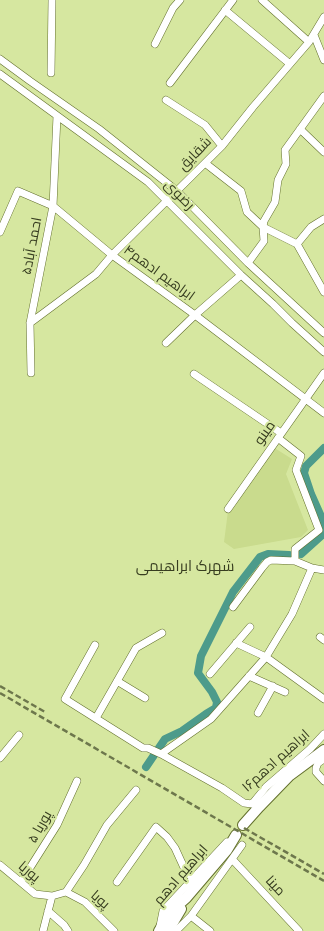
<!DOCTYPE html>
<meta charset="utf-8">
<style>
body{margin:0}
canvas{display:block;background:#d6e7a0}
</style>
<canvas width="324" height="931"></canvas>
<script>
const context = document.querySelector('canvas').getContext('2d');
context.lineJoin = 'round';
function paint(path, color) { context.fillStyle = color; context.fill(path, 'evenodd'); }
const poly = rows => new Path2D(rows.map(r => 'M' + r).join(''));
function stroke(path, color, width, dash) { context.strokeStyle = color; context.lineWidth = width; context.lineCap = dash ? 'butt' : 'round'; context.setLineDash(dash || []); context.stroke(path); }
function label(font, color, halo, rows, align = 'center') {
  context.font = font + ' "Roboto Serif",Cairo,serif'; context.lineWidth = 4; context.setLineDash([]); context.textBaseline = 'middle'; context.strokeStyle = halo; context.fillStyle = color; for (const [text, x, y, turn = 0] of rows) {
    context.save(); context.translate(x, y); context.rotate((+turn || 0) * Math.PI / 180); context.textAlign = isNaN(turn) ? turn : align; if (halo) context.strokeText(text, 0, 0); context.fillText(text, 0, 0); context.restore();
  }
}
const built = poly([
 [273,447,292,459,286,474,308,530,301,537,234,549,224,542,228,511]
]);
const canal = poly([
 [324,448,306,466,304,473,311,494,324,523],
 [301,554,321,536,324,527],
 [146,767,165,739,182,731,206,714,216,708,217,702,212,692,198,673,201,656,233,592,260,557,268,554,289,555]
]);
const street = poly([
 [262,0,309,42],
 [225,10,290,64],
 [314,35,324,60],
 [155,44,173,8,180,0],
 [0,59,30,81,99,129,177,191,248,263,324,333],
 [51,73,52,0],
 [0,74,148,182,241,275,273,304,292,323,324,352],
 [170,83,233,0],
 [324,96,285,150,286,164,278,180,275,202,264,221,263,227,297,244,324,292],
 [166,100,205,125,222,146],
 [57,116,53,206,112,255,195,315,324,413],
 [300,129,324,152],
 [205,163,241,191,247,212,263,227,264,241,248,263],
 [0,232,18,191,53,206,30,323,31,373],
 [297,244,311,227,324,219],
 [30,323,96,274,112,255,205,163,222,146,253,107,290,64,309,42,324,17],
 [166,343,195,315,241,275],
 [194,374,281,433],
 [228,509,324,373],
 [312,568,324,570],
 [233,607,262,568,267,562,271,560,295,561],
 [320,637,324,640],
 [236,643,266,657,324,699],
 [95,645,65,699,143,748,148,748,161,754,222,788,244,803,252,804,266,787,310,749,324,734],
 [210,674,250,627],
 [249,676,285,692],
 [117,681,145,698],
 [258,713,273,686],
 [96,718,136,648,162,633],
 [161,754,211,719,266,657,292,614,312,568,295,561,295,549,319,530,296,470,301,456,278,438],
 [0,758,19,735],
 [324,759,318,763,316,768,316,772,324,781],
 [232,859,299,931],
 [0,865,35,894,52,896,66,892],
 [21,882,57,825,77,781],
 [117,882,156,827,167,837,175,848,186,872,193,878],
 [66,892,84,865,107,825,136,790],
 [66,892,85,902,114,931],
 [48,911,64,925,68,931],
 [191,916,210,931],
 [160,926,163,911,227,842],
 [43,931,52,896],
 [176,931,191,916,242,845]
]);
const secondary = poly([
 [243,825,259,807,289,776,324,750],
 [159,931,165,921,177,906,186,898,227,850,236,835],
 [168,931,181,909]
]);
const rail = poly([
 [0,686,45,712],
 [0,693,324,881],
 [244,828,324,874]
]);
const streetNames = [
 ["شقایق",195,154,-46],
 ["رضوی",179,195,45],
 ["احمد آباد۵",32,246,-79],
 ["ابراهیم ادهم۴",159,273,36],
 ["مینو",265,433,-55],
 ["ابراهیم ادهم۱۶",276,761,-42],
 ["پوریا ۵",40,827,-61],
 ["پوریا",29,872,40],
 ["ابراهیم ادهم",181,875,-49],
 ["مینا",275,886,47],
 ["پویا",100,900,41]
];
const neighbourhoodNames = [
 ["شهرک ابراهیمی",185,567]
];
paint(built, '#c9db8d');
stroke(canal, '#4d9b8b', 8);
stroke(street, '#63702d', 8);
stroke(secondary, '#63702d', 12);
stroke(street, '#fff', 7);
stroke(secondary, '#fff', 10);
stroke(rail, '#6d774c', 2.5, [6, 3]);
label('14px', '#373d20', '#d6e7a0', streetNames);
label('15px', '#373d20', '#d6e7a0', neighbourhoodNames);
</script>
